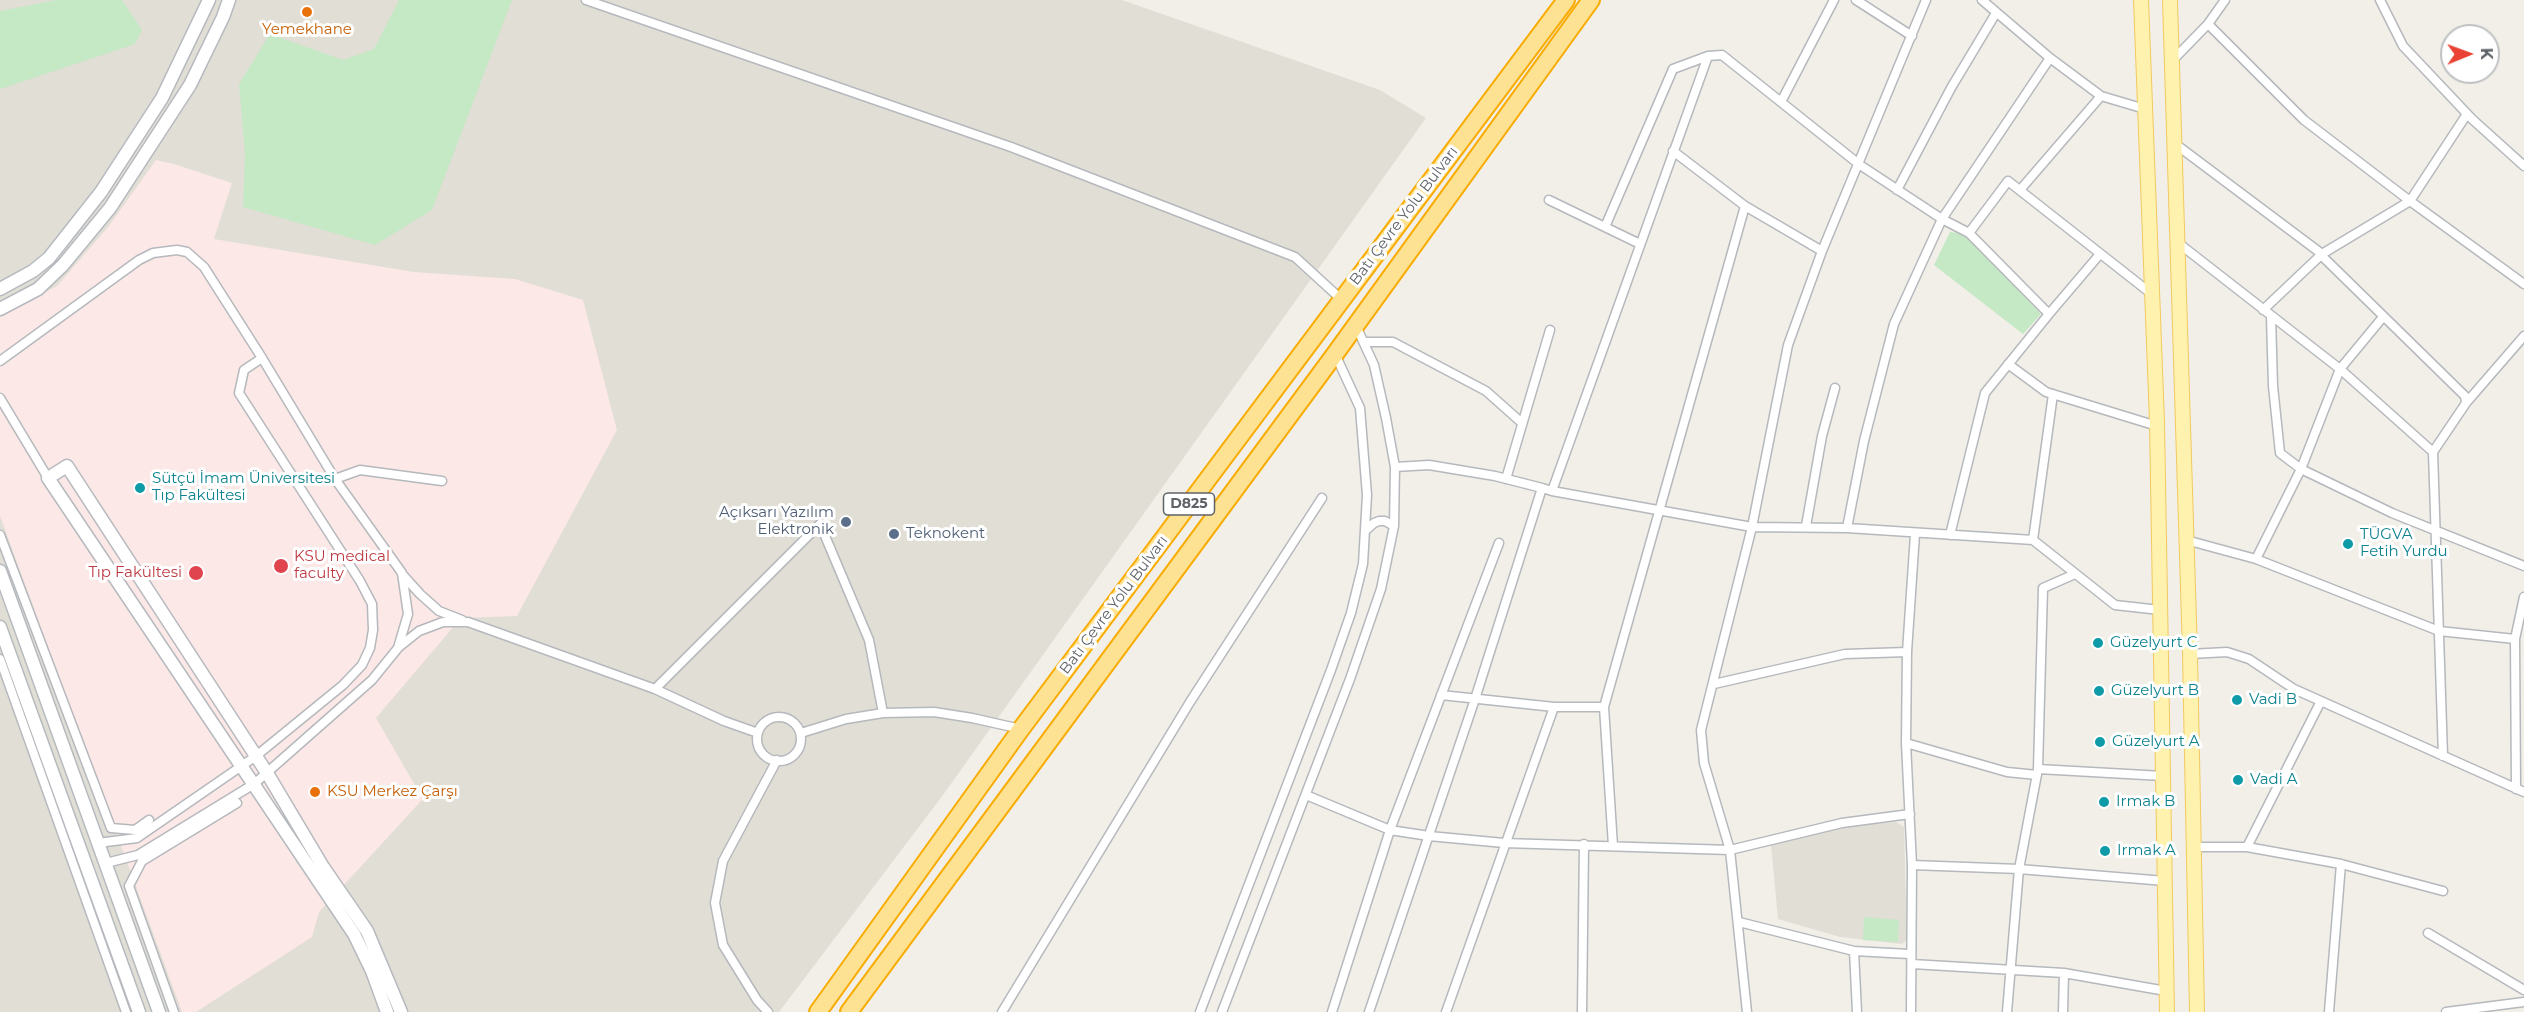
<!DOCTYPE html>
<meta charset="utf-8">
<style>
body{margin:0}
#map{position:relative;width:2524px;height:1012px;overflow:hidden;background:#f1efe8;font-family:Montserrat,sans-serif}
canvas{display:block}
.north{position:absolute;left:2440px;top:24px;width:60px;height:60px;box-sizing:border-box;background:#fff;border:2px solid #bfc1c3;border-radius:50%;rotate:89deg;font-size:16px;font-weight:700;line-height:24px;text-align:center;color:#5f6368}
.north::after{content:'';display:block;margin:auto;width:21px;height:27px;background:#ea4335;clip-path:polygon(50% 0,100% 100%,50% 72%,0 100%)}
</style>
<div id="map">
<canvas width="2524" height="1012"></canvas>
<div class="north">K</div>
</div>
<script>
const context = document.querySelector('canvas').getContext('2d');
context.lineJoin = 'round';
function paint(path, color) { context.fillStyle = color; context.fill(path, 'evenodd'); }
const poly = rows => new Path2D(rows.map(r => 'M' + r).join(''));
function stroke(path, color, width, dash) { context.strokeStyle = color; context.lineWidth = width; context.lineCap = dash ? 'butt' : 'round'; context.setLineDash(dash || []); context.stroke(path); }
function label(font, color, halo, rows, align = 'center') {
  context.font = font + ' Montserrat,sans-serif'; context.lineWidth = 6; context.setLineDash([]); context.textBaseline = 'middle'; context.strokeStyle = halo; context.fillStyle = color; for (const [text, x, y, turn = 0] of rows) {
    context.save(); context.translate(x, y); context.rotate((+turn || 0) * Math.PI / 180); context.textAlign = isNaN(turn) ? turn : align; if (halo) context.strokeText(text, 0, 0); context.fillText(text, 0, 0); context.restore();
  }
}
const education = poly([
 [0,0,1122,0,1380,90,1426,118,943,795,779,1012,0,1012],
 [1896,822,1904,827,1907,940,1902,944,1840,937,1778,919,1771,845,1841,827]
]);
const medical = poly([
 [156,160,174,164,232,183,214,239,414,272,515,279,583,300,617,430,517,616,461,618,376,718,423,799,319,912,312,937,196,1012,182,1012,0,516,0,316,57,286,108,227]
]);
const green = poly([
 [56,0,122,0,142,30,135,44,0,89,0,11],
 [399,0,512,0,432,210,375,245,243,207,245,154,239,84,270,34,343,60,374,49],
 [1950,232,1965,234,2041,314,2023,334,1934,265],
 [1864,917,1899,920,1898,942,1863,940]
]);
const street = poly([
 [586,0,1011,147,1295,257,1342,300],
 [1856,0,1912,36],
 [1982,0,2050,58,2101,96,2145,109],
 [2380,0,2403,46,2472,119,2524,166],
 [2208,24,2304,120,2410,201,2524,284],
 [2172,61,2208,24,2225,0],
 [1781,102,1834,0],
 [2174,143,2322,254],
 [1673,151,1745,206,1822,251],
 [1897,190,1951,88,1996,13],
 [2020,190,2101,96],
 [1549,200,1640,244],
 [1605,227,1673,69,1708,56,1722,55,1860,165,1942,219,1969,233,2049,314],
 [1969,233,2008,181,2153,295],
 [2177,242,2340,369,2433,452],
 [2321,255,2465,396,2466,403],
 [2263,310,2322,254,2410,201,2467,114],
 [2271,317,2273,386,2280,453,2301,469,2392,513,2524,566],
 [1364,342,1393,342,1486,391,1522,423],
 [0,361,139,260,153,253,177,250,187,252,204,267,262,358],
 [2008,364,2046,392,2157,426],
 [0,398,48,478],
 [1395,467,1429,465,1495,476,1542,488],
 [335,479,360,470,442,481],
 [1506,479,1550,330],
 [1552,491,1752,527,1847,528,2033,540,2115,605,2160,610],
 [1806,526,1822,436,1835,388],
 [1847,528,1864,441,1894,324,1942,219,2050,58],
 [1365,531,1374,523,1379,521,1385,521,1394,526],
 [0,535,111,828,135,830,149,820],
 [1950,535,1985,393,2049,314,2100,254],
 [2033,540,2053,394],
 [2186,540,2256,559,2439,631,2515,639],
 [2256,559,2301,469,2340,369,2383,317],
 [402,574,420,594,439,611,462,620],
 [399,647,419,631,443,622,468,622,655,689,724,721,758,733],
 [2190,654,2227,652,2249,659,2294,689,2524,792],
 [0,659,126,1012],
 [1714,684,1845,654,1907,652],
 [655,689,820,524,869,640,883,713],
 [1441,695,1554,707,1604,707],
 '757 739a22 22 0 1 1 44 0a22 22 0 1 1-44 0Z',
 [801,733,846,719,883,713,934,712,972,718,1021,729],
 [1906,743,2007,772,2037,775],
 [2443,756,2433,452,2466,403,2524,336],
 [2038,769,2163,776],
 [2516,789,2515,639,2524,597],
 [1306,795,1390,830,1429,836,1504,843,1730,850,1842,823,1910,814],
 [98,843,137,838,256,756,343,685,362,665,370,648,373,630,372,604,360,581,239,393,244,370,262,358,335,479,402,573,408,614,398,648,372,680,254,784,138,855,106,863],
 [1613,846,1604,707,1745,206],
 [2194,847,2247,847,2341,864,2443,891],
 [2247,847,2321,701],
 [1912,865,2019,869,2165,881],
 [1739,922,1854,951,1909,954],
 [2428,933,2524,990],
 [1854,951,1857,1012],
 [1912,964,2064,973,2166,991],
 [174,1012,129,886,142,861,237,803],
 [768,1012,757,1000,723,945,715,903,723,861,777,760],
 [1002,1012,1190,702,1322,498],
 [1200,1012,1331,670,1351,613,1363,564,1367,495,1360,408,1335,354],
 [1222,1012,1350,679,1381,589,1394,526,1395,467,1386,418,1374,365,1356,326],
 [1332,1012,1390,830,1499,543],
 [1369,1012,1475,699,1542,488,1552,491,1708,56],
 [1446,1012,1554,707],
 [1582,1012,1584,844],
 [1747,1012,1730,850,1704,763,1701,730,1752,527,1788,345,1822,251,1926,0],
 [1911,1012,1912,865,1906,743,1907,652,1915,534],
 [2007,1012,2019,869,2038,769,2043,588,2075,574],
 [2063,1012,2064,973],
 [2329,1012,2341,864],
 [2446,1012,2524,1002]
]);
const secondary = poly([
 [0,289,33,271,49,258,101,192,162,98,209,0],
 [0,309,38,289,63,265,110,208,190,85,223,17,229,0],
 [0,571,159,1012],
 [0,627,139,1012],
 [387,1012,372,971,354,934,48,478,67,466,267,773,323,867,367,931,401,1012]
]);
const primary = poly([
 [2141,0,2157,422,2167,1012],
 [2170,0,2190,654,2197,1012]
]);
const highway = poly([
 [818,1012,1021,729,1566,0],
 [849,1012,1335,354,1591,0]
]);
const markers = [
 [307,12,6,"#e8710a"],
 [140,488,6,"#0f9aa8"],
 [846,522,6,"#5c6f8a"],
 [894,534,6,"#5c6f8a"],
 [2348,544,6,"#0f9aa8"],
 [281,566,8,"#e0444e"],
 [196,573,8,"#e0444e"],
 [2098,643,6,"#0f9aa8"],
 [2099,691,6,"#0f9aa8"],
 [2237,700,6,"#0f9aa8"],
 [2100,742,6,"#0f9aa8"],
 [2238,780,6,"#0f9aa8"],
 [315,792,6,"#e8710a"],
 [2104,802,6,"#0f9aa8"],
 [2105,851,6,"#0f9aa8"]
];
const shields = [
 [1189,504,51]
];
const shieldNames = [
 ["D825",1189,504]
];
const foodNames = [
 ["Yemekhane",307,30],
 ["KSU Merkez Çarşı",327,792,"left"]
];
const streetNames = [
 ["Batı Çevre Yolu Bulvarı",1404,216,-53],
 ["Batı Çevre Yolu Bulvarı",1114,605,-53]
];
const cultureNames = [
 ["Sütçü İmam Üniversitesi",152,479],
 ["Tıp Fakültesi",152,496],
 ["TÜGVA",2360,535],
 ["Fetih Yurdu",2360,552],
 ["Güzelyurt C",2110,643],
 ["Güzelyurt B",2111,691],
 ["Vadi B",2249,700],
 ["Güzelyurt A",2112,742],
 ["Vadi A",2250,780],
 ["Irmak B",2116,802],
 ["Irmak A",2117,851]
];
const serviceNames = [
 ["Açıksarı Yazılım",834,513],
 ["Elektronik",834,530],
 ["Teknokent",906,534,"left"]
];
const healthNames = [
 ["KSU medical",294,557],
 ["faculty",294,574],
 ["Tıp Fakültesi",182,573,"right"]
];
paint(education, '#e1ded6');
paint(medical, '#fce8e6');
paint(green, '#c5e8c5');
stroke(street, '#b5b8bc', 11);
stroke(secondary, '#b6babf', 15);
stroke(primary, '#f2c960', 16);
stroke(highway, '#f9ab00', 20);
stroke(street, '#fff', 8);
stroke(secondary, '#fff', 12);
stroke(primary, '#fff2af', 14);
stroke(highway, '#fde293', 16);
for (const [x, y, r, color] of markers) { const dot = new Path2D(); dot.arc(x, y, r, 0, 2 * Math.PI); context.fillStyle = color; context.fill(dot); stroke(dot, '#fff', 2); }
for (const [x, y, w] of shields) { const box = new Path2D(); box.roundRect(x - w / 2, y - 11, w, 22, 4.5); context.fillStyle = '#fff'; context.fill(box); stroke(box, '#5f6368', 1.5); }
label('bold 14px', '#5f6368', null, shieldNames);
label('15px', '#c56008', '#fff', foodNames);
label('15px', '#5f6368', '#fff', streetNames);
label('15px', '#0d838f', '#fff', cultureNames, 'left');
label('15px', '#4e5e75', '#fff', serviceNames, 'right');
label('15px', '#be3a42', '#fff', healthNames, 'left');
</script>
